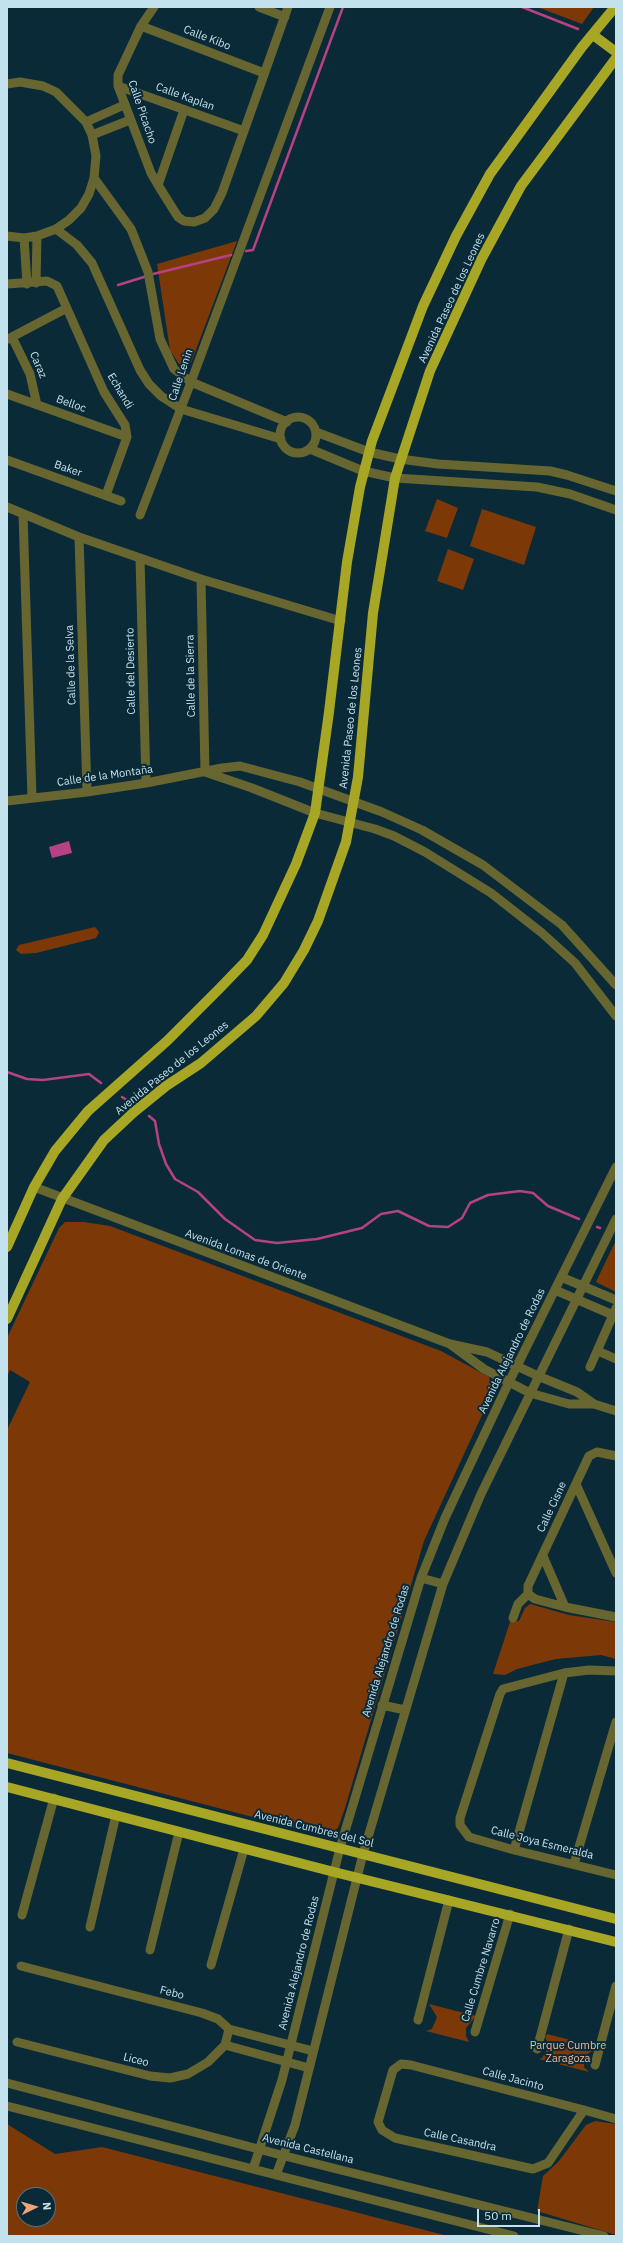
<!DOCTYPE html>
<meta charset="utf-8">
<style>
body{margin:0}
#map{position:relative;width:623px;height:2243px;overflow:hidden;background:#0b2a37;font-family:"IBM Plex Sans",sans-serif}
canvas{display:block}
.frame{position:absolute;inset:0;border:8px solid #c4e1ee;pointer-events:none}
.north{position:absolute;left:16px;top:2187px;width:40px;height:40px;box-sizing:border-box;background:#0b2a37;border:1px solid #557380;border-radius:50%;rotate:85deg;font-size:11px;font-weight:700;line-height:16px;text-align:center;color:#c4e1ee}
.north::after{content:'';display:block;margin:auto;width:14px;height:18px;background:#f0a279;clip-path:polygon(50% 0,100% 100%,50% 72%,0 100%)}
.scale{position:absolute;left:477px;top:2209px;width:63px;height:18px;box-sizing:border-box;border:2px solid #c4e1ee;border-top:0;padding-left:5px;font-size:12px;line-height:14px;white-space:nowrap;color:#c4e1ee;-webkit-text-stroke:3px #0b2a37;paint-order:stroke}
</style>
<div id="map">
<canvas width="623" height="2243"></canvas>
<div class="frame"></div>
<div class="north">N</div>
<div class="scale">50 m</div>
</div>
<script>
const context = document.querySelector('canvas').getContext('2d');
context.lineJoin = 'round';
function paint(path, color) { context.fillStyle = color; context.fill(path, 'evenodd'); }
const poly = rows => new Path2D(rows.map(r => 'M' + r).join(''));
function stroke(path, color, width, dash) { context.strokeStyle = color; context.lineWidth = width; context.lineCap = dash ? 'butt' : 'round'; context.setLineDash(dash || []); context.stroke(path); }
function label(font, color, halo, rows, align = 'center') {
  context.font = font + ' "IBM Plex Sans",sans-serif'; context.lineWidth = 4; context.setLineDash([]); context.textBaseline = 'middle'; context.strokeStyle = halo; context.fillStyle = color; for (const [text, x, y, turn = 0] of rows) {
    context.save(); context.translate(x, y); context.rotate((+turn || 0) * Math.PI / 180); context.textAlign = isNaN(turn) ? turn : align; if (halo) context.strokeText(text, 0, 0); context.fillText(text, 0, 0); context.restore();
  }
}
const green = poly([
 [537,7,594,7,582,24],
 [237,241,191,363,179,364,170,350,157,264],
 [437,499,458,508,447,538,425,531],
 [482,509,536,527,524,565,470,546],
 [448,549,474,559,463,590,437,581],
 [95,927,99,932,96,938,36,953,21,954,16,950,19,945],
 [65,1222,84,1222,110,1226,441,1351,489,1377,492,1389,488,1402,424,1541,345,1808,338,1828,330,1834,314,1833,7,1753,7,1430,30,1382,10,1370,7,1377,7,1338,59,1228],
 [616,1240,616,1292,596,1282],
 [530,1604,569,1615,616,1622,616,1659,601,1655,556,1659,517,1669,505,1675,493,1674,510,1622,519,1621,525,1608],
 [429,2004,476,2016,466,2028,466,2036,469,2042,426,2031,432,2029,437,2017],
 [547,2034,594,2046,592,2051,585,2056,584,2067,589,2072,539,2059,542,2058,547,2050,548,2044,545,2037],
 [595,2121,616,2124,616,2235,537,2211,543,2176,559,2161,586,2125],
 [7,2124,55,2154,102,2147,448,2236,7,2236],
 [24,2195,48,2195,48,2219,24,2219]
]);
const water = poly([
 [69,841,72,853,52,858,49,847]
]);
const stream = poly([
 [522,7,578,29],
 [246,251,253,250,343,7],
 [153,274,231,255],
 [118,285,144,277],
 [7,1072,27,1079,43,1080,89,1074,101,1083],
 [122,1097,128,1101],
 [149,1116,155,1121,159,1144,166,1164,175,1179,198,1192,225,1219,255,1240,277,1243,317,1239,362,1228,381,1214,398,1211,429,1226,448,1227,462,1218,470,1203,488,1195,520,1191,533,1193,548,1206,579,1219],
 [597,1227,600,1228]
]);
const minor = poly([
 [154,7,141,26,118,75,118,86,151,173,158,185,178,217,184,221,194,222,205,218,214,209,222,193,288,7],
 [259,7,285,17],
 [141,26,264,73],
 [7,84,20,82,43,86,56,92,86,122,92,135,96,156,94,178,89,194,81,208,69,220,56,229,37,236,24,238,7,236],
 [118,86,244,131],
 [86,122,124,105],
 [92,135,130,120],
 [94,178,131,229,139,249,148,272,160,339,174,369,191,382,287,422],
 [158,185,184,110],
 [56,229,77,245,92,263,140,370,149,384,161,396,181,409,281,439],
 [24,238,27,284],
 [36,283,37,236],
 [7,284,47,281,57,286,104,392,125,425,127,437,106,495],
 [12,337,30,374,37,405],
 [8,339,67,308],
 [7,394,127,437],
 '280 435a18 18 0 1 1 36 0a18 18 0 1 1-36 0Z',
 [316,432,369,452,400,459,438,464,550,471,567,475,616,491],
 [310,449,363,471,395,478,537,487,570,494,616,510],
 [7,460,121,501],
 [7,507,79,537,201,579,341,621],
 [23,514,32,798],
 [140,515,191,382,330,7],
 [79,537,87,792],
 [140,558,146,783],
 [201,579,205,772],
 [205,772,252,788,315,813,375,829,394,836,425,852,491,893,542,933,575,963,616,1016],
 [7,801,87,792,146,783,222,768,240,766,300,782,382,812,422,830,483,865,562,925,616,985],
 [34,1187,450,1344,487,1352,538,1376,577,1392,594,1404],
 [561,1277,616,1300],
 [555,1290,613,1315],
 [450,1344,484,1369,530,1393,569,1404,594,1404,616,1411],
 [598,1351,616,1359],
 [590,1367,616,1308],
 [576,1484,616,1573],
 [543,1556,565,1607],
 [421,1578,443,1584],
 [528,1594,528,1586,589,1456,597,1452,616,1456],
 [528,1594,535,1599,565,1607,616,1617],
 [513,1618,518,1604,528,1594],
 [616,1671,589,1670,564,1673,503,1689,500,1694,460,1818,460,1825,469,1837,514,1850,616,1875],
 [382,1705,405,1710],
 [514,1850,564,1673],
 [574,1864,616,1722],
 [22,1915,54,1798],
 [90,1927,116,1815],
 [150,1950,179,1832],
 [211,1965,244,1849],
 [21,1966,202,2013,218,2019,229,2029,313,2051],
 [418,2020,449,1900],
 [475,2032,510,1914],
 [17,2042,150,2076,170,2078,188,2074,208,2062,225,2045,229,2029],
 [225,2045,309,2068],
 [537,2049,569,1929],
 [595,2065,616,1986],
 [7,2083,285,2156,604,2236],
 [7,2106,514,2236],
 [584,2110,548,2163,533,2169,395,2138,382,2130,378,2122,393,2070,401,2064,411,2065,584,2110,616,2119],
 [253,2169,282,2080,340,1848,421,1578,445,1518,509,1382,616,1167],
 [276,2175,295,2125,363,1854,443,1584,481,1494,616,1219]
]);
const major = poly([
 [593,35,616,52],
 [7,1247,34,1187,55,1151,88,1111,167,1041,219,989,247,960,263,935,296,864,315,813,329,712,347,562,360,487,372,441,423,306,456,236,490,174,582,47,615,7],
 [7,1319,62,1199,104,1140,134,1112,166,1086,201,1063,256,1016,284,983,304,950,318,921,346,842,358,777,373,613,395,478,430,371,482,258,521,186,616,58],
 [7,1763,616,1919],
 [7,1787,334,1872,616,1942]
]);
const streetNames = [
 ["Calle Kibo",207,38,21],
 ["Calle Kaplan",185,97,20],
 ["Calle Picacho",142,112,71],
 ["Avenida Paseo de los Leones",452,298,-65],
 ["Caraz",38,365,67],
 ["Calle Lenin",181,375,-71],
 ["Echandi",120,391,59],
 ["Belloc",71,404,20],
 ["Baker",68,469,19],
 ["Calle de la Selva",71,665,-92],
 ["Calle del Desierto",131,671,-91],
 ["Calle de la Sierra",191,676,-91],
 ["Avenida Paseo de los Leones",351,718,-84],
 ["Calle de la Montaña",105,776,-8],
 ["Avenida Paseo de los Leones",172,1068,-39],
 ["Avenida Lomas de Oriente",246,1255,20],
 ["Avenida Alejandro de Rodas",512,1351,-64],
 ["Calle Cisne",552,1507,-65],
 ["Avenida Alejandro de Rodas",386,1651,-73],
 ["Avenida Cumbres del Sol",314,1829,14],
 ["Calle Joya Esmeralda",542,1843,14],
 ["Avenida Alejandro de Rodas",299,1963,-76],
 ["Calle Cumbre Navarro",481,1970,-73],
 ["Febo",172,1993,14],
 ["Liceo",136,2060,14],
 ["Calle Jacinto",513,2079,15],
 ["Calle Casandra",460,2140,12],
 ["Avenida Castellana",308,2149,14]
];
const parkNames = [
 ["Parque Cumbre",568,2046],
 ["Zaragoza",568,2059]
];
paint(green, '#7d3808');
paint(water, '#b64184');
stroke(stream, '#b64184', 2.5);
stroke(minor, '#676631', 9);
stroke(major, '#a8a625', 10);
label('11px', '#c4e1ee', '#0b2a37', streetNames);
label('11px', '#f1b89a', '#0b2a37', parkNames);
</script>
